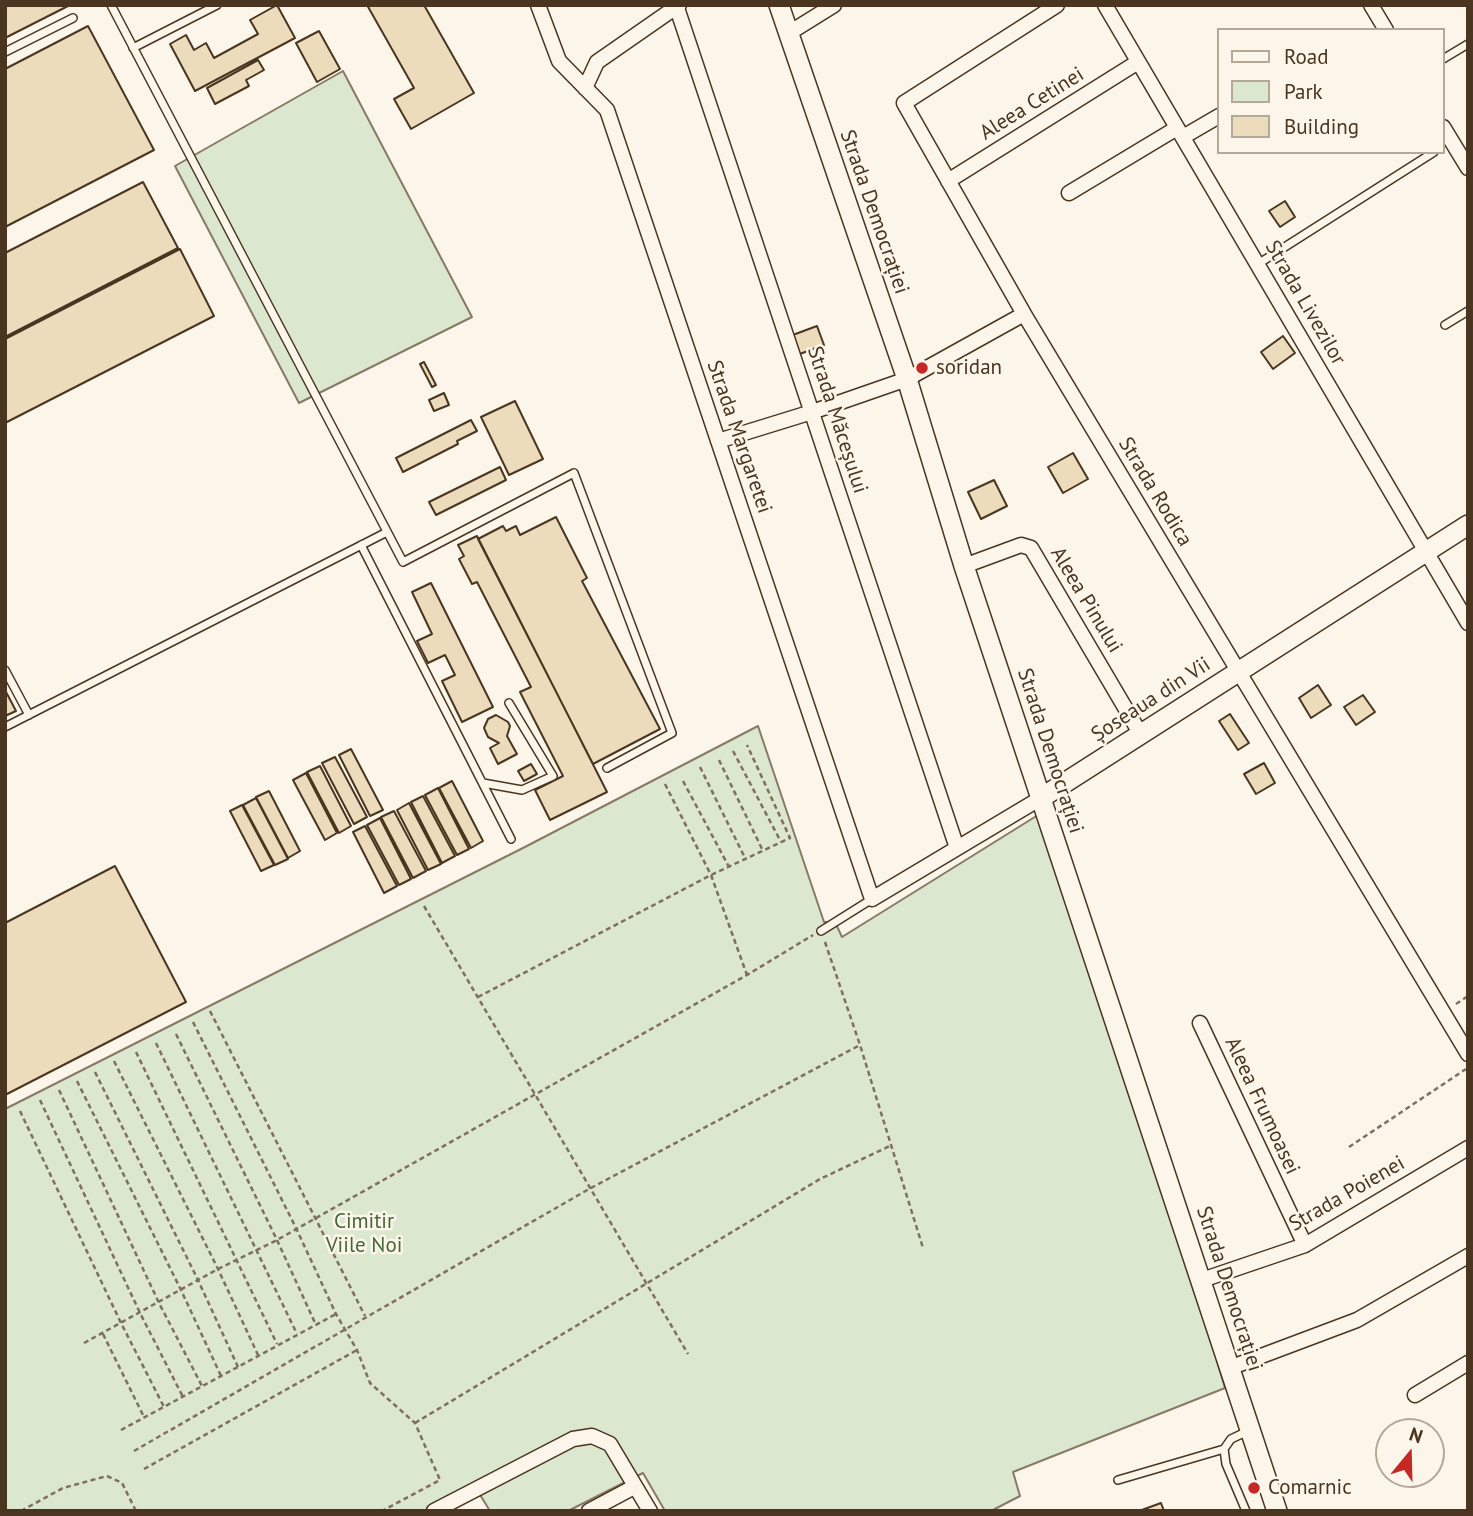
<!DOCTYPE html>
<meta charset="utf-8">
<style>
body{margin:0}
#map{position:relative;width:1473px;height:1516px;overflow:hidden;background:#fbf6e9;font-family:"PT Sans",sans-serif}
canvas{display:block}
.frame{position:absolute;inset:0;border:7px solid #4a3520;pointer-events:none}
.legend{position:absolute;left:1217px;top:28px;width:228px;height:126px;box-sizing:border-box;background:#fbf6e9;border:2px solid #b4a999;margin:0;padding:9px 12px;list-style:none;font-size:21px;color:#4a3520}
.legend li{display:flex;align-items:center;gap:14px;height:35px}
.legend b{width:35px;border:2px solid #b4a999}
.north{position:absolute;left:1375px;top:1418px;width:70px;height:70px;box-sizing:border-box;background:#fbf6e9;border:2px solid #b4a999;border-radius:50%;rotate:19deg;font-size:19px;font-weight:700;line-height:28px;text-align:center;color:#4a3520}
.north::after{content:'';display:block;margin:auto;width:24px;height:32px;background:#c62828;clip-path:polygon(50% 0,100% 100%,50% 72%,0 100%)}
</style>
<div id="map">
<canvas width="1473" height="1516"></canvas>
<div class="frame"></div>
<ul class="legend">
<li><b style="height:9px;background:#fbf6e9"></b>Road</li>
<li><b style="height:19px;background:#dce7d0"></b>Park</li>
<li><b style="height:19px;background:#ecdcbc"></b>Building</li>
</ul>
<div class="north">N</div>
</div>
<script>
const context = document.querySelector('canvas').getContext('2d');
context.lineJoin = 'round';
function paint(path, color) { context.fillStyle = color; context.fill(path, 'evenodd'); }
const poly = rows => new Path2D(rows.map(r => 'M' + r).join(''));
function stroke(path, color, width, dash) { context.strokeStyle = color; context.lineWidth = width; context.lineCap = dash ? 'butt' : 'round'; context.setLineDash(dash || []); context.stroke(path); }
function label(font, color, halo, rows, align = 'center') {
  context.font = font + ' "PT Sans",sans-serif'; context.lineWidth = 5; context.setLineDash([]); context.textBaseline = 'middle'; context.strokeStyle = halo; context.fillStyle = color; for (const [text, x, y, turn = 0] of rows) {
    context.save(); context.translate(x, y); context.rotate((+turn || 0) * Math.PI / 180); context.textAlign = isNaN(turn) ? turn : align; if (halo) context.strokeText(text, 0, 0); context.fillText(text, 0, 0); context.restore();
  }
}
const green = poly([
 [343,71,472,317,299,403,175,166,343,71],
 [758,726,824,922,835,922,842,937,1038,815,1175,1219,1225,1388,1013,1472,1020,1496,991,1511,665,1511,643,1473,568,1511,490,1511,474,1485,424,1511,5,1511,5,1109,523,848,758,726]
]);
const building = poly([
 [5,5,70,5,5,38,5,5],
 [277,5,295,38,195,91,170,44,186,35,194,50,206,43,214,58,258,34,250,20,277,5],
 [367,5,424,5,474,93,411,129,394,99,414,88,367,5],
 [88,26,154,150,5,227,5,69,88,26],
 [319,31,340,69,317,82,296,43,319,31],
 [258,60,264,70,246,80,249,86,215,104,207,88,258,60],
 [143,182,178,248,5,337,5,253,143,182],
 [1285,201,1295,217,1280,227,1269,211,1285,201],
 [180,249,214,316,5,423,5,339,180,249],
 [817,326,824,345,797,355,790,336,817,326],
 [1283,336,1295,353,1273,369,1261,352,1283,336],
 [424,362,436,385,432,387,420,364,424,362],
 [444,393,449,405,434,411,429,400,444,393],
 [515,401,543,459,509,475,481,417,515,401],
 [471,420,477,431,457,441,458,444,403,472,396,458,471,420],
 [1073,453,1088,479,1063,493,1048,467,1073,453],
 [500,467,506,480,436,515,429,502,500,467],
 [994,480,1007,506,981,519,968,492,994,480],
 [556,517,587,578,582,581,660,729,593,764,478,539,503,526,506,531,516,526,520,535,556,517],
 [477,536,607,792,550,820,535,790,563,776,520,692,531,687,477,582,472,584,459,559,464,556,458,545,477,536],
 [431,583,493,707,462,722,442,681,455,675,445,655,428,663,417,641,432,634,412,592,431,583],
 [1318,685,1331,705,1311,718,1299,698,1318,685],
 [5,690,16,711,5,716,5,690],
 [1363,695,1375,712,1356,725,1344,707,1363,695],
 [1230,714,1249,743,1238,750,1219,721,1230,714],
 [496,715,508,722,510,726,507,736,517,754,498,764,490,748,499,743,488,737,484,728,488,719,496,715],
 [351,749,383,810,370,816,339,755,351,749],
 [335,757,367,817,354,824,322,763,335,757],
 [1264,763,1275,783,1256,794,1244,774,1264,763],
 [531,764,537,774,524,781,518,771,531,764],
 [320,766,351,826,339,833,307,772,320,766],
 [306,773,337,833,325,840,293,780,306,773],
 [452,781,483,841,471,848,439,788,452,781],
 [438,788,469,849,457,855,425,795,438,788],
 [269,791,300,851,288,858,256,797,269,791],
 [423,796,455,856,442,863,411,802,423,796],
 [256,798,288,859,275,865,243,805,256,798],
 [409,803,441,864,428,870,397,810,409,803],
 [242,805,274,865,261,871,230,811,242,805],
 [394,811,426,871,413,878,381,817,394,811],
 [380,818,411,879,399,885,367,825,380,818],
 [365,826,397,886,384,893,353,832,365,826],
 [115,866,186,1002,5,1095,5,923,115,866],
 [1161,1503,1164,1511,1139,1511,1161,1503]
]);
const path = poly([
 [733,751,781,842],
 [719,760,763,851],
 [700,767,746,860],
 [683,781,729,867],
 [665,784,711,875,747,975],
 [424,906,688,1354],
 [825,942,860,1045,923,1248],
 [478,997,711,875,790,838,747,745],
 [1456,1004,1468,996],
 [210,1011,365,1316],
 [193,1022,296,1228,336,1314,357,1350,370,1383,415,1423,440,1480,382,1511],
 [176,1034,277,1240,316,1325],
 [156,1043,297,1334],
 [136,1052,277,1344],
 [114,1061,218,1269,258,1355],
 [95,1072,198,1280,238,1367],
 [77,1081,181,1290,221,1376],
 [59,1090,159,1303,202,1386],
 [40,1100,140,1313,183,1397],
 [20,1111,121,1323,164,1407],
 [1349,1147,1466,1069],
 [103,1334,144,1417],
 [84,1343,218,1269,277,1240,747,975,813,935],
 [415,1423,820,1179,892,1145],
 [121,1430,336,1314],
 [134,1451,589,1189,860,1045],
 [144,1469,357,1350],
 [21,1511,63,1488,107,1476,122,1483,136,1511]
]);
const lane = poly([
 [111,5,403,562,574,473,672,733,607,768],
 [133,48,217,5],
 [5,52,73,18],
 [1443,59,1468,44],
 [1258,264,1434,152],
 [1445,325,1468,311],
 [361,545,511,839],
 [5,670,29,715],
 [5,727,387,532],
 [483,783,522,790,553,776,509,703],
 [821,931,872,899],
 [1118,1480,1224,1449],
 [1246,1511,1226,1464,1224,1449,1231,1439,1248,1431]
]);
const street = poly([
 [538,5,559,61,607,110,872,899,1041,798],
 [676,5,957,848],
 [1057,5,904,103,1024,314,1468,1054],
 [1105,5,1468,623],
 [1371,5,1386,30],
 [789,33,834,5],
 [585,88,597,62,679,5],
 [1443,127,1468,168],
 [1183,137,1219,116],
 [948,181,1138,62],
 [1069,193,1177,128],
 [718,441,812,412,907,379,1024,314],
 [964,566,1021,545,1031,548,1140,733],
 [1200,1023,1305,1245],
 [1202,1280,1305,1245,1468,1148],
 [1232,1367,1357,1320,1468,1256],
 [1415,1395,1468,1363],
 [434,1511,573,1439,592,1436,610,1444,650,1511],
 [589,1511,634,1487]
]);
const secondary = poly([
 [779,5,907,379,964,566,1277,1511],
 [1041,798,1468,525]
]);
const markers = [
 [922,368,7,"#c62828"],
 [1254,1488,7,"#c62828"]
];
const streetNames = [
 ["Aleea Cetinei",1032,104,-32],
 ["Strada Democrației",874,212,71],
 ["Strada Livezilor",1305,303,60],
 ["Strada Măceșului",837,420,72],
 ["Strada Margaretei",739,437,71],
 ["Strada Rodica",1155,492,59],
 ["Aleea Pinului",1086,600,59],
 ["Șoseaua din Vii",1151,700,-33],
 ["Strada Democrației",1050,751,72],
 ["Aleea Frumoasei",1262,1106,65],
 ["Strada Poienei",1347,1194,-30],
 ["Strada Democrației",1229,1289,72]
];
const poiNames = [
 ["soridan",936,368],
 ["Comarnic",1268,1488]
];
const parkNames = [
 ["Cimitir",364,1222],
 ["Viile Noi",364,1246]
];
paint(green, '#dce7d0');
stroke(green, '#887966', 2);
paint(building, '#ecdcbc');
stroke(building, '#4a3520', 2);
stroke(lane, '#4a3520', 10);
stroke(street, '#4a3520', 17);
stroke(secondary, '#4a3520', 22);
stroke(path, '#7f6f5c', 2.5, [5, 3.5]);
stroke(lane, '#fbf6e9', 7);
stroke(street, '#fbf6e9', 14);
stroke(secondary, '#fbf6e9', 19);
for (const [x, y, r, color] of markers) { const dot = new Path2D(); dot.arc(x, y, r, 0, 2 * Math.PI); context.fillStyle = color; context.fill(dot); stroke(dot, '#fbf6e9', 2.5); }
label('21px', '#4a3520', '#fbf6e9', streetNames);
label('21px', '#4a3520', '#fbf6e9', poiNames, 'left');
label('21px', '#436837', '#fbf6e9', parkNames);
</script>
